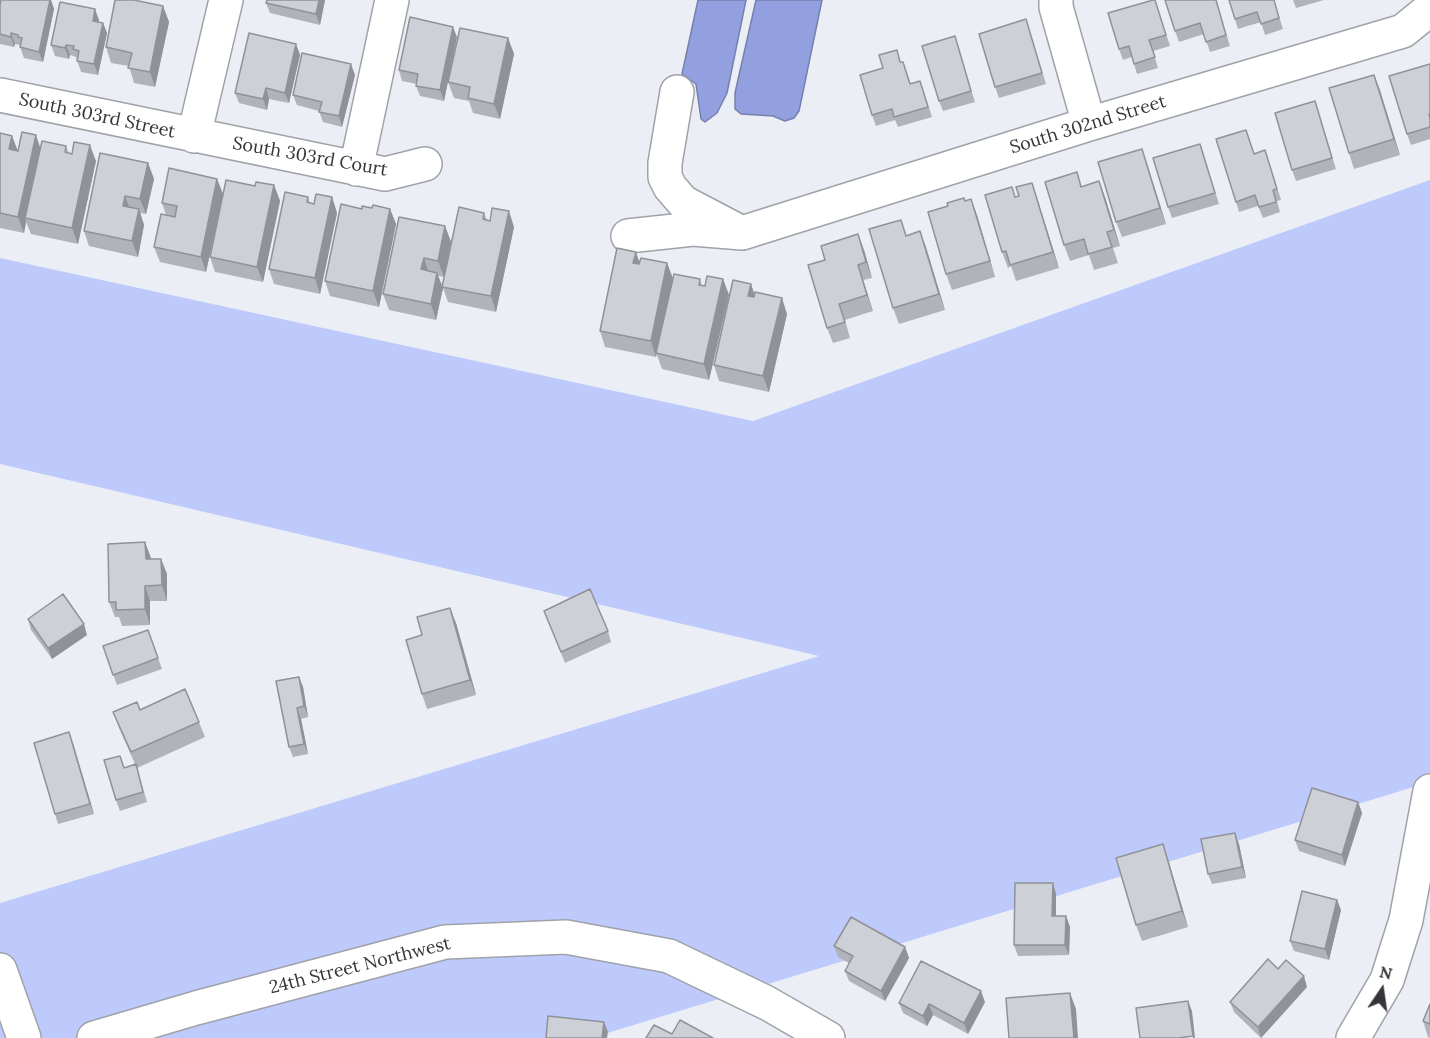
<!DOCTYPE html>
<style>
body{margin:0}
#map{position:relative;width:1430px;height:1038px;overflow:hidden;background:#eceef6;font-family:Lora,serif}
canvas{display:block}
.north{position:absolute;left:1352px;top:960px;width:60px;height:60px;-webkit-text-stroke:4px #fff;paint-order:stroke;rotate:13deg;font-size:16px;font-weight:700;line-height:24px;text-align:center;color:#353639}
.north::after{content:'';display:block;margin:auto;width:21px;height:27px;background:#353639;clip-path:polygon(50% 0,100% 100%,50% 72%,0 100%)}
</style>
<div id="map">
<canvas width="1430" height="1038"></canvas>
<div class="north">N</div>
</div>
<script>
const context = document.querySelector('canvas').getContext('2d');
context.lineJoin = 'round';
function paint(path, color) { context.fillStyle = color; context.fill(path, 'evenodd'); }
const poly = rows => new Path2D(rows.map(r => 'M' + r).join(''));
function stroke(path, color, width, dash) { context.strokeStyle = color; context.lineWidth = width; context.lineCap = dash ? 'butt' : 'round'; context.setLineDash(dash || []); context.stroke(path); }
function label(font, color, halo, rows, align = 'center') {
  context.font = font + ' Lora,serif'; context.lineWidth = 5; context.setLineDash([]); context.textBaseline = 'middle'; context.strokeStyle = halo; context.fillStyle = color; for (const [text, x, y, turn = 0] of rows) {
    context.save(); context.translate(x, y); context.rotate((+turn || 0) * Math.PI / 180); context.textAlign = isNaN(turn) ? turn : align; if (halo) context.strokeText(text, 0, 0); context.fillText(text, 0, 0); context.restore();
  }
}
const green = poly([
 [1430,180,1430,782,591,1038,0,1038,0,903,819,656,0,464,0,258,753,421]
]);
const water = poly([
 [698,0,746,0,727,93,717,113,705,122,701,119,696,84,682,74,698,0],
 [756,0,822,0,799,111,794,118,785,121,773,116,741,114,735,109,735,93,756,0]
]);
const minor = poly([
 [1056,0,1056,7,1089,124],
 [0,95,385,174,425,164],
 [194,136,226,0],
 [356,169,392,0],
 [742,233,1089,124,1403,31,1430,9],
 [628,236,693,229,742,233,683,202,670,187,665,177,665,163,677,92],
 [0,970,24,1038],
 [94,1038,196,1008,445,942,566,937,669,956,767,1003,828,1038],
 [1353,1038,1387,980,1406,920,1430,791]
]);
const wall = poly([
 [1,0,51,0,54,9,43,62,24,58,20,47,21,45,15,44,14,47,0,44,0,5],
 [325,0,320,25,270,13,266,3],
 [1155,0,1170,46,1153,51,1158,68,1137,74,1132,57,1123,60,1119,49],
 [1216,0,1230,46,1210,52,1204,34,1179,42,1175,31],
 [1229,0,1274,0,1283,29,1265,35,1261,22,1238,29],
 [1293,0,1324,0,1296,8],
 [163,6,169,22,155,87,134,83,129,66,111,63,106,47],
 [1026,19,1046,84,999,98,995,87],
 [99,20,98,22,103,23,107,33,98,75,81,72,76,57,70,55,69,59,55,56,51,45],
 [457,37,444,101,420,96,416,86,417,84,402,81,399,70],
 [508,38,514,54,500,119,473,113,469,101,454,98,448,82],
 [296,44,300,55,289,103,269,99,267,110,239,103,235,93],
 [958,47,975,102,943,111,939,101],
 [903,62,911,84,924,92,932,117,898,127,895,120,876,126,872,115,883,68],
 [1430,64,1430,139,1411,145,1407,134],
 [355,75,342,127,323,122,319,111,297,105,293,95],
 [1374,75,1400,155,1354,169,1349,153],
 [1315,101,1336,169,1296,181,1292,170],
 [0,133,12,136,18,151,40,147,66,146,69,153,96,161,78,244,31,234,26,222,24,233,0,228],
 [1200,144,1219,204,1172,218,1168,207],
 [1265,150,1281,200,1277,201,1280,212,1263,218,1258,206,1239,212,1236,202,1254,154],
 [148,163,154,179,146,214,140,213,144,225,138,257,89,246,84,231],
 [1147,164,1166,224,1122,237,1116,222],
 [1077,172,1082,187,1105,197,1120,246,1113,248,1118,263,1094,270,1089,255,1070,261,1064,245],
 [217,179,223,194,206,272,160,262,154,247,166,215,162,203],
 [274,185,280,201,263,282,215,272,210,257,255,186],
 [1019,196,1037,198,1059,268,1016,281,1011,266,1008,268,1002,252,1016,197],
 [308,197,310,203,314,204,332,197,337,213,320,294,274,284,269,269],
 [965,201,977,215,995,277,952,290,946,274],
 [372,208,390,209,396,224,379,307,330,296,325,281,362,209],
 [484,213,487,220,514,227,496,312,448,302,443,288,436,320,389,310,383,294,445,226,451,242,444,277,438,276,442,286],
 [920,231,945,310,899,324,893,308,907,236],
 [864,250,872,278,863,280,873,311,845,320,850,338,833,343,827,328],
 [639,263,667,263,673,279,667,305,700,279,702,286,705,286,723,279,729,295,709,380,662,369,657,355,656,357,605,347,600,331],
 [751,284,755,296,787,314,769,392,719,381,714,365],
 [145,542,151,559,161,559,167,574,167,601,150,601,150,625,122,626,119,617,115,617,109,602],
 [544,611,608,631,611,642,565,663],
 [28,619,87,635,52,659,31,630],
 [456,623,476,695,427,709,422,694,422,635],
 [148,630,162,669,117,685,103,646],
 [299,677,303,687,308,717,301,719,308,754,293,757,289,747],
 [140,710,199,722,205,737,137,768,147,802,120,811,116,800,124,768,135,764,119,728,113,712],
 [69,732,94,814,58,824,55,814],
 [1358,802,1362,813,1345,866,1299,851,1295,840],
 [1239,844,1246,878,1212,884,1208,874],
 [1168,859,1188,927,1142,941,1136,925],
 [1056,894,1056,916,1066,916,1070,927,1069,955,1018,956,1014,945],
 [1337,900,1341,910,1329,960,1294,951,1290,941],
 [834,946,905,947,909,958,885,1001,849,981,845,971,849,963,838,957],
 [1278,969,1307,987,1261,1038,1234,1012,1230,1002],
 [985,1002,968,1034,933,1015,927,1026,903,1013,899,1003],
 [1430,1004,1430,1038,1428,1037,1423,1021]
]);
const shadedWall = poly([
 [50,0,51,0,54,9,43,62,39,52],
 [319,0,325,0,320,25,316,14],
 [163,6,169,22,155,87,150,72],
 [95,9,99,20,97,31,93,21],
 [103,23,107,33,98,75,94,64],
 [453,27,457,37,444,101,440,90],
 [11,33,15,44,14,47,11,37],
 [508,38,514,54,500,119,494,104],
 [296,44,300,55,289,103,285,93],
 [66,45,70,55,69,59,65,48],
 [351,64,355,75,342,127,339,116],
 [1374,75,1380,90,1400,155,1394,139],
 [266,88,269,99,267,110,263,99],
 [36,135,41,150,25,218,26,222,24,233,18,217],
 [12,136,18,152,9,149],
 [90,145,96,161,78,244,72,228],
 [1142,149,1147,164,1166,224,1160,208],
 [148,163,154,179,146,214,140,199],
 [217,179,223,194,206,272,201,257],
 [1099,181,1105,197,1120,246,1114,230],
 [1032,183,1037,198,1059,268,1053,252],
 [274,185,280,201,263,282,257,267],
 [125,196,131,212,123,206],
 [332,197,337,213,320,294,315,278],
 [971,199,977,215,995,277,990,261],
 [139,209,144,225,138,257,132,241],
 [390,209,396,224,379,307,373,291],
 [509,211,514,227,496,312,491,296],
 [445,226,451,242,444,277,438,261],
 [920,231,926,247,945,310,939,294],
 [858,234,864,250,872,278,866,262],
 [636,252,641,267,633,263],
 [424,258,429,274,421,269],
 [667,263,673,279,657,353,656,353,656,357,651,341],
 [858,265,863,280,873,311,867,295],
 [437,273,443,288,436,320,431,304],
 [723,279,729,295,709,380,704,364],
 [751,284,756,300,748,296],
 [782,298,787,314,769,392,763,376],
 [145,542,151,558,151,575,146,559],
 [161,559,167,574,167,601,162,585],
 [145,586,150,601,150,625,145,609],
 [450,608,456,623,476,695,470,680],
 [84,624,87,635,52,659,48,648],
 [299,677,303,687,308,717,304,706],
 [297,708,301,719,308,754,304,744],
 [69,732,73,743,94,814,90,804],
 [1358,802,1362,813,1345,866,1342,855],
 [1235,833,1239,844,1246,878,1242,867],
 [1163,844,1168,859,1188,927,1182,911],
 [1053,883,1056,894,1056,927,1052,916],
 [1337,900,1341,910,1329,960,1325,949],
 [1066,916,1070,927,1069,955,1065,945],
 [905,947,909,958,885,1001,881,991],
 [1304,976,1307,987,1261,1038,1258,1027],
 [981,991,985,1002,968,1034,964,1023],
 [1070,993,1076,1009,1078,1038,1074,1038],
 [1188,1001,1192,1011,1195,1038,1193,1038,1193,1036],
 [929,1004,933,1015,927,1026,923,1016],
 [604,1022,608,1032,607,1038,602,1038]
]);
const building = poly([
 [1,0,50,0,39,52,20,47,22,38,18,37,18,35,11,33,11,37,0,34,0,5,1,0],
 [115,0,134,0,163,6,150,72,128,68,132,53,106,47,115,0],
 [267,0,319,0,316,14,266,3,267,0],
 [1153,0,1155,0,1166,35,1149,40,1155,57,1134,64,1129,46,1119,49,1108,13,1153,0],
 [1165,0,1216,0,1226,35,1206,42,1200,23,1175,31,1165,0],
 [1229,0,1274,0,1279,18,1261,24,1257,12,1235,19,1229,0],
 [60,2,95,9,93,21,103,23,94,64,77,61,79,51,73,49,74,46,66,45,65,48,51,45,60,2],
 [410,17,453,27,440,90,416,86,418,74,399,70,410,17],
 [1026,19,1042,73,995,87,979,34,1026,19],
 [460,28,508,38,494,104,468,98,470,87,448,82,460,28],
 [249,33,296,44,285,93,266,88,263,99,235,93,249,33],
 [955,36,971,91,939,101,922,46,955,36],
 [897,50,900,62,903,62,910,84,920,81,928,107,894,117,892,109,872,115,860,75,883,68,879,55,897,50],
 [302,53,351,64,339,116,319,112,322,102,293,95,302,53],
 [1430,64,1430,114,1429,114,1430,119,1430,127,1407,134,1389,76,1430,64],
 [1374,75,1394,139,1349,153,1329,88,1374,75],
 [1315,101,1332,158,1292,170,1275,113,1315,101],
 [1246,130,1254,154,1265,150,1277,189,1273,190,1276,202,1259,207,1255,195,1236,202,1216,139,1246,130],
 [22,132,36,135,18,217,0,213,0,133,12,136,9,149,18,151,22,132],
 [42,141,66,146,65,152,72,154,74,142,90,145,72,228,25,218,42,141],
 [1200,144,1215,193,1168,207,1153,158,1200,144],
 [1142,149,1160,208,1116,222,1098,162,1142,149],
 [100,153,148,163,140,199,125,196,123,206,139,209,132,241,84,231,100,153],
 [169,168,217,179,201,257,154,247,161,214,175,217,177,206,162,203,169,168],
 [1077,172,1081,187,1099,181,1114,230,1107,232,1112,247,1088,254,1084,239,1064,245,1045,182,1077,172],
 [226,180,255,186,256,182,274,185,257,267,210,257,226,180],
 [1032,183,1053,252,1010,265,1006,251,1002,252,985,195,1012,187,1015,197,1019,196,1016,187,1032,183],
 [285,192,308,197,307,202,314,204,316,194,332,197,315,278,269,269,285,192],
 [964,198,965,201,971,199,990,261,946,274,928,212,948,206,947,203,964,198],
 [341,204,362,209,362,206,372,208,373,205,390,209,373,291,325,281,341,204],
 [459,207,484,213,483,219,490,221,492,208,509,211,491,296,442,287,459,207],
 [399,217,445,226,438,261,424,258,421,269,437,273,431,304,383,294,399,217],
 [901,220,906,236,920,231,939,294,893,308,869,229,901,220],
 [858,234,866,262,858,265,867,295,839,304,845,322,827,328,808,265,825,260,821,246,858,234],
 [617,248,636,252,633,263,639,264,641,258,667,263,651,341,600,331,617,248],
 [674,274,700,279,699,285,705,286,707,276,723,279,704,364,656,353,674,274],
 [733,280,751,284,748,296,754,297,755,292,782,298,763,376,714,365,733,280],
 [145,542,146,559,161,559,162,585,145,586,145,609,116,610,116,602,109,602,108,544,145,542],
 [590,589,608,631,561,652,544,611,590,589],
 [63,594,84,624,48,648,28,619,63,594],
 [450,608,470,680,422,694,406,640,422,635,417,617,450,608],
 [148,630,158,658,113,675,103,646,148,630],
 [299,677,304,706,297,708,304,744,289,747,276,681,299,677],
 [185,689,199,722,131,752,113,712,137,702,140,710,185,689],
 [69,732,90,804,55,814,34,743,69,732],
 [120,756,124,768,136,764,143,792,116,800,104,760,120,756],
 [1312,788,1358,802,1342,855,1295,840,1312,788],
 [1235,833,1242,867,1208,874,1201,839,1235,833],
 [1163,844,1182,911,1136,925,1116,858,1163,844],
 [1015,883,1053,883,1052,916,1066,916,1065,945,1014,945,1015,883],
 [1302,891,1337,900,1325,949,1290,941,1302,891],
 [851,917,905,947,881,991,845,971,853,956,834,946,851,917],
 [1268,959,1278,969,1286,960,1304,976,1258,1027,1230,1002,1268,959],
 [921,961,981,991,964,1023,929,1004,923,1016,899,1003,921,961],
 [1070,993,1074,1038,1009,1038,1006,998,1070,993],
 [1188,1001,1193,1036,1178,1038,1140,1038,1136,1008,1188,1001],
 [1430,1004,1430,1024,1423,1021,1430,1004],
 [548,1016,604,1022,602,1038,546,1038,548,1016],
 [680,1020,713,1038,646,1038,654,1025,672,1034,680,1020]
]);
const streetNames = [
 ["South 303rd Street",97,116,12],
 ["South 302nd Street",1088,125,-17],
 ["South 303rd Court",310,157,10],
 ["24th Street Northwest",360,966,-14]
];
paint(green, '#bdcafb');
paint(water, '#92a0df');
stroke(water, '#7680ad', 1.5);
stroke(minor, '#a0a2a9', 36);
stroke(minor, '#fff', 33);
paint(wall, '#b1b3ba');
paint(shadedWall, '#909297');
paint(building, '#ced0d8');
stroke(building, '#909297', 1.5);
label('18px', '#353639', '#fff', streetNames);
</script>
